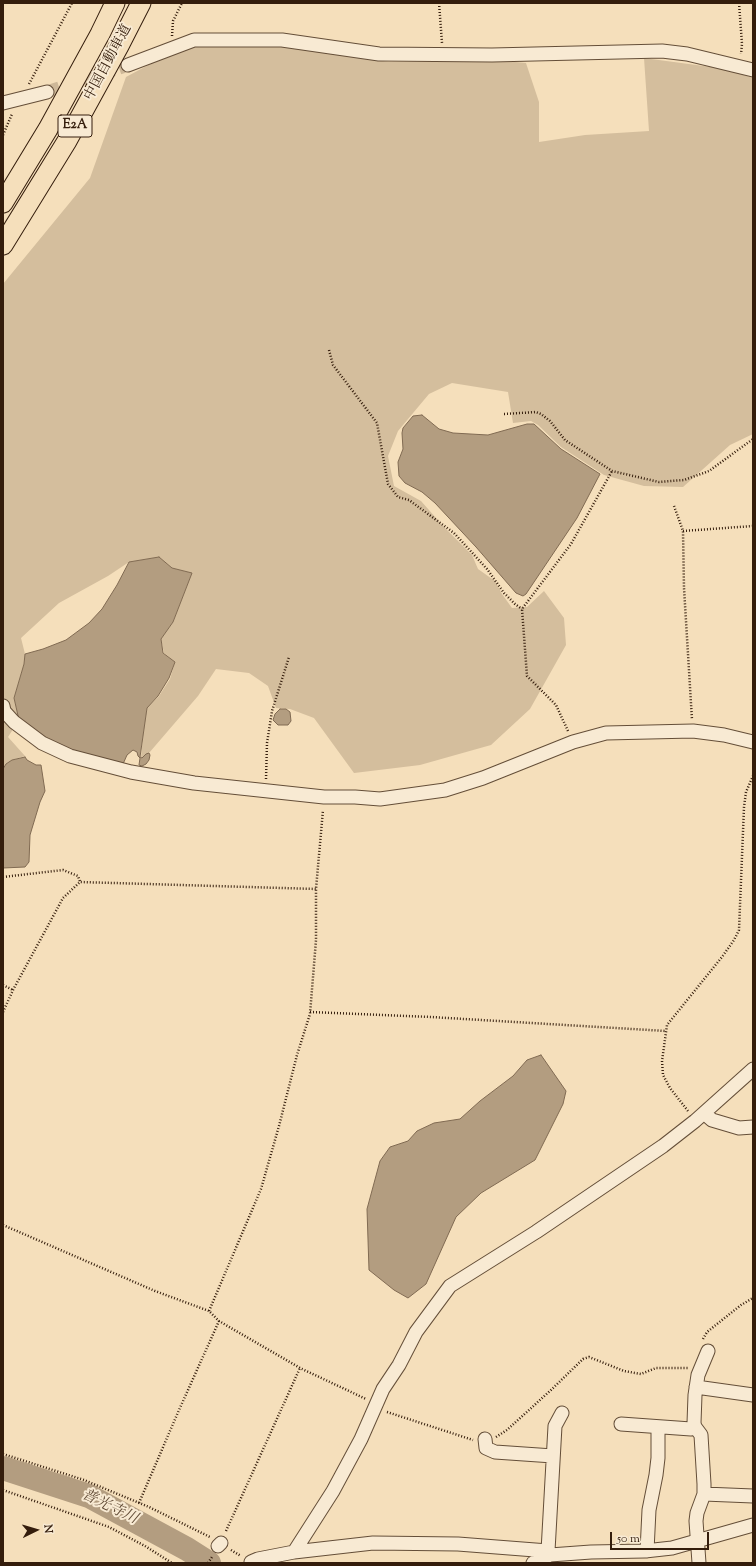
<!DOCTYPE html>
<meta charset="utf-8">
<style>
body{margin:0}
#map{position:relative;width:756px;height:1566px;overflow:hidden;background:#f5dfbb;font-family:"Sorts Mill Goudy",serif}
canvas{display:block}
.frame{position:absolute;inset:0;border:4px solid #341d0c;pointer-events:none}
.north{position:absolute;left:16px;top:1510px;width:40px;height:40px;-webkit-text-stroke:3px #f8ead3;paint-order:stroke;rotate:85deg;font-size:11px;font-weight:700;line-height:16px;text-align:center;color:#341d0c}
.north::after{content:'';display:block;margin:auto;width:14px;height:18px;background:#341d0c;clip-path:polygon(50% 0,100% 100%,50% 72%,0 100%)}
.scale{position:absolute;left:610px;top:1532px;width:99px;height:18px;box-sizing:border-box;border:2px solid #341d0c;border-top:0;padding-left:5px;font-size:12px;line-height:14px;white-space:nowrap;color:#341d0c;-webkit-text-stroke:3px #f8ead3;paint-order:stroke}
</style>
<div id="map">
<canvas width="756" height="1566"></canvas>
<div class="frame"></div>
<div class="north">N</div>
<div class="scale">50 m</div>
</div>
<script>
const context = document.querySelector('canvas').getContext('2d');
context.lineJoin = 'round';
function paint(path, color) { context.fillStyle = color; context.fill(path, 'evenodd'); }
const poly = rows => new Path2D(rows.map(r => 'M' + r).join(''));
function stroke(path, color, width, dash) { context.strokeStyle = color; context.lineWidth = width; context.lineCap = dash ? 'butt' : 'round'; context.setLineDash(dash || []); context.stroke(path); }
function label(font, color, halo, rows, align = 'center') {
  context.font = font + ' "Sorts Mill Goudy","Noto Serif JP",serif'; context.lineWidth = 4; context.setLineDash([]); context.textBaseline = 'middle'; context.strokeStyle = halo; context.fillStyle = color; for (const [text, x, y, turn = 0] of rows) {
    context.save(); context.translate(x, y); context.rotate((+turn || 0) * Math.PI / 180); context.textAlign = isNaN(turn) ? turn : align; if (halo) context.strokeText(text, 0, 0); context.fillText(text, 0, 0); context.restore();
  }
}
const green = poly([
 [211,46,286,47,389,62,506,61,526,63,539,102,539,142,585,135,649,131,644,58,726,69,753,78,753,434,730,445,683,487,644,486,604,475,561,447,538,425,531,421,513,423,508,392,452,383,429,394,398,431,388,456,394,486,421,501,444,527,472,555,478,569,495,581,502,594,512,608,527,607,544,591,564,618,566,645,530,709,491,745,420,765,354,773,314,718,290,709,276,708,268,686,249,673,216,669,198,696,149,753,141,758,144,723,147,708,159,696,170,679,175,662,164,653,161,639,173,622,192,573,172,568,159,557,129,562,108,576,59,603,21,638,25,654,24,664,14,698,19,720,8,737,25,756,12,760,6,764,3,769,3,284,90,178,126,77,182,47]
]);
const water = poly([
 [422,415,439,429,453,433,488,435,527,424,534,424,561,449,600,474,577,518,526,594,523,596,516,593,476,547,435,503,422,492,405,483,399,476,398,462,403,449,402,433,403,428,413,416,422,415],
 [159,557,172,568,192,573,173,622,161,639,163,653,175,662,169,678,158,696,147,708,140,757,142,758,146,754,149,753,150,755,149,760,146,764,142,766,139,765,140,758,138,756,137,752,133,750,127,755,123,764,92,762,34,734,19,720,14,698,24,664,25,654,43,649,66,640,89,623,102,609,117,585,129,562,159,557],
 [280,709,286,709,290,712,291,721,288,725,278,725,273,720,275,714,280,709],
 [25,757,27,760,36,765,41,765,45,791,40,802,30,835,29,862,25,867,3,868,3,769,6,764,12,760,25,757],
 [541,1055,566,1091,563,1104,535,1160,481,1193,456,1217,426,1284,408,1298,394,1290,369,1270,367,1209,380,1161,390,1147,408,1141,417,1131,434,1123,460,1119,480,1101,513,1076,527,1060,541,1055]
]);
const river = poly([
 [3,1468,89,1496,187,1549,209,1563]
]);
const minorTunnel = poly([
 [47,92,128,65]
]);
const path = poly([
 [439,3,442,43],
 [739,3,742,44,741,54],
 [172,36,173,21,182,3],
 [29,84,72,3],
 [3,135,12,114],
 [329,350,333,365,377,423,388,484,398,497,409,500,454,533,487,569,504,593,515,604,522,609],
 [504,414,536,412,541,414,550,421,565,440,612,471,659,482,684,480,709,471,753,439],
 [674,506,683,531,684,588,692,720],
 [683,531,753,526],
 [568,731,556,705,527,676,522,609,571,544,612,471],
 [266,779,267,743,272,711,289,657],
 [3,877,63,870,78,876,80,882],
 [3,985,13,990],
 [3,1012,13,990,63,898,80,882,316,889],
 [310,1012,431,1017,666,1031],
 [688,1111,670,1088,663,1075,662,1061,667,1025,722,957,734,940,739,930,744,807,746,792,753,776],
 [3,1225,155,1291,209,1311,219,1321,300,1368,366,1399],
 [209,1311,261,1189,279,1126,297,1055,310,1014,316,940,316,889,323,810],
 [703,1339,707,1332,741,1305,753,1298],
 [387,1412,473,1440],
 [496,1437,507,1430,551,1390,583,1359,589,1357,624,1371,641,1374,656,1368,689,1368],
 [3,1454,84,1480,149,1507,210,1537],
 [3,1490,109,1527,145,1546,172,1563],
 [139,1503,179,1410,219,1321],
 [226,1531,300,1368],
 [231,1550,241,1556],
 [208,1563,212,1557]
]);
const minor = poly([
 [128,65,194,40,282,40,379,54,492,55,662,51,687,54,753,70],
 [3,103,47,92],
 [3,706,4,711,14,722,42,743,70,756,131,772,194,783,324,797,355,797,380,799,445,790,483,778,573,742,606,733,693,731,724,735,753,742],
 [704,1113,712,1120,739,1128,753,1127],
 [696,1387,753,1395],
 [621,1424,691,1429,695,1427],
 [485,1439,486,1448,495,1452,553,1456],
 [704,1494,753,1496],
 [218,1546,221,1543],
 [548,1551,555,1426,562,1413],
 [647,1551,649,1510,656,1475,658,1458,658,1427],
 [294,1552,373,1543,458,1544,548,1551,550,1555],
 [251,1562,258,1559,294,1552,333,1491,361,1439,383,1389,399,1365,416,1332,450,1286,536,1232,663,1146,695,1121,753,1069],
 [533,1563,550,1555,591,1552,645,1551,672,1548,753,1525],
 [699,1563,696,1521,697,1513,704,1494,704,1484,701,1435,695,1427,694,1423,695,1395,698,1375,708,1351]
]);
const highway = poly([
 [3,203,48,129,100,34,115,3],
 [3,245,67,141,119,46,141,3]
]);
const shields = [
 [75,126,34]
];
const shieldNames = [
 ["E2A",75,126]
];
const streetNames = [
 ["中国自動車道",109,63,-62]
];
const waterNames = [
 ["普光寺川",109,1508,26]
];
paint(green, '#d4be9d');
paint(water, '#b39d80');
stroke(water, '#806a52', 1);
stroke(river, '#b39d80', 24);
stroke(minorTunnel, '#ceb898', 13, [13, 6]);
stroke(minor, '#644e38', 15);
stroke(highway, '#341d0c', 21);
stroke(path, '#341d0c', 2.5, [1, 2]);
stroke(minor, '#f8ead3', 13);
stroke(highway, '#f5dfbb', 19);
for (const [x, y, w] of shields) { const box = new Path2D(); box.roundRect(x - w / 2, y - 11, w, 22, 3); context.fillStyle = '#f8ead3'; context.fill(box); stroke(box, '#341d0c', 1); }
label('bold 13px', '#341d0c', null, shieldNames);
label('14px', '#341d0c', '#f8ead3', streetNames);
label('italic 15px', '#604a35', '#f8ead3', waterNames);
</script>
